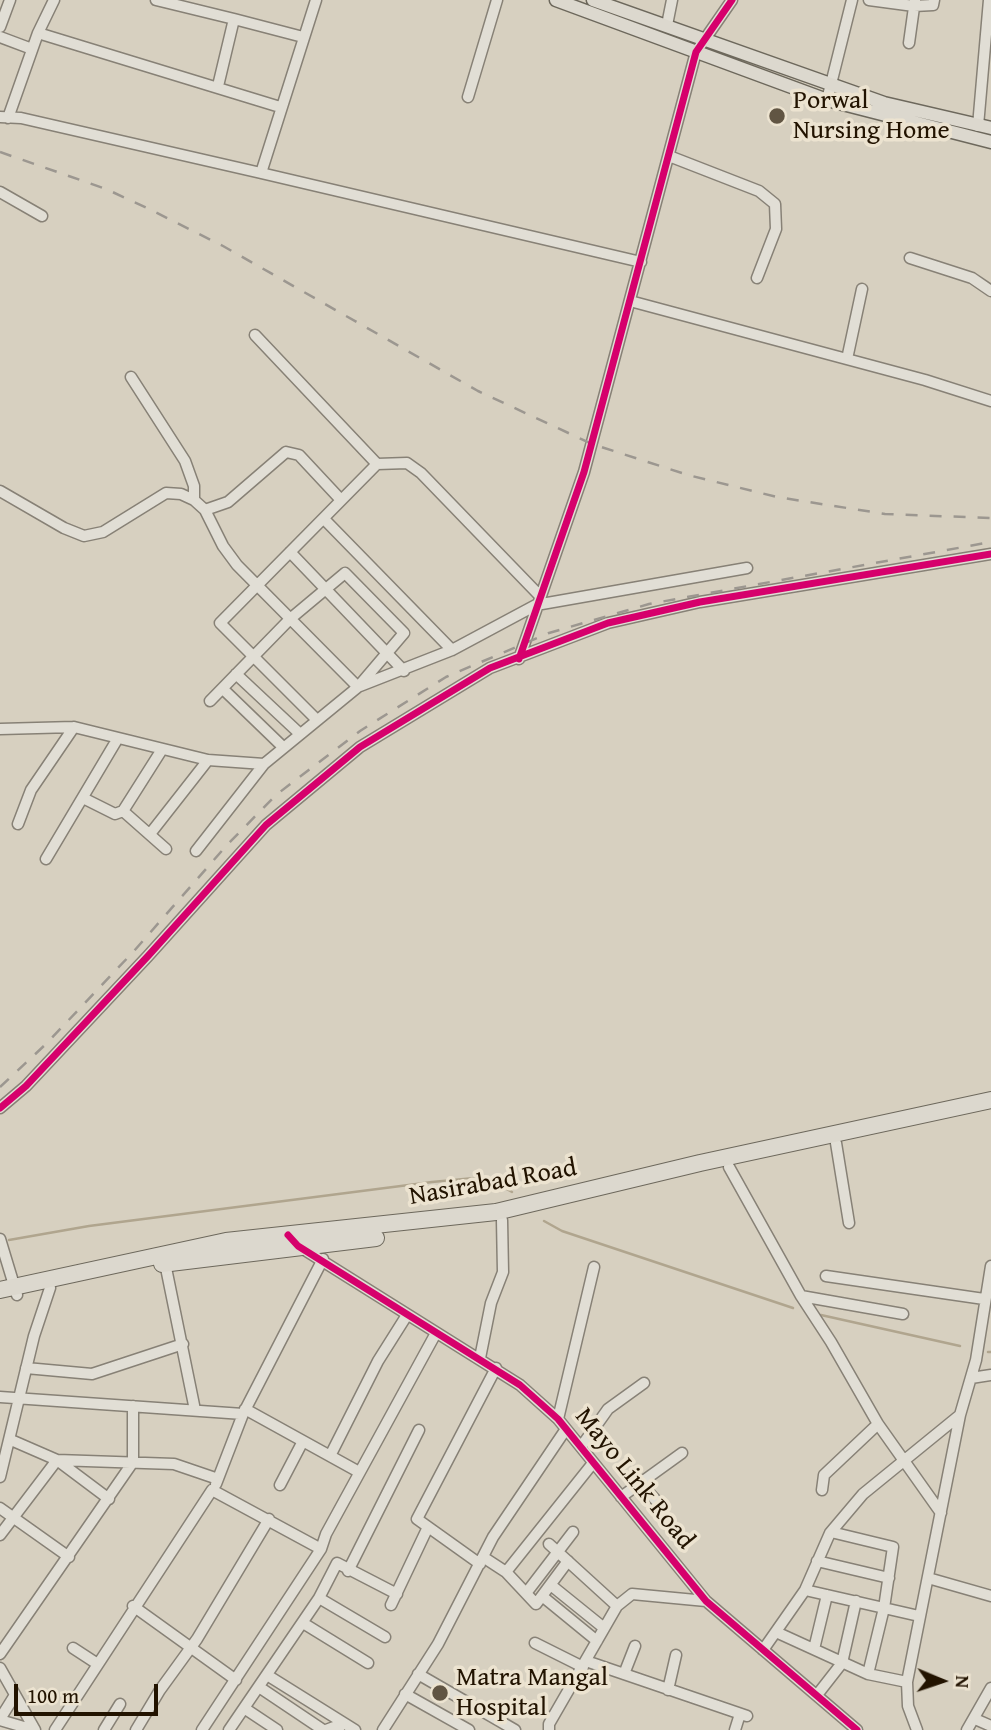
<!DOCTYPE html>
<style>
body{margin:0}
#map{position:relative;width:991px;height:1730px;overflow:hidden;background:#d7d0c0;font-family:"Gentium Book Plus",serif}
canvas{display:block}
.north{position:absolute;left:907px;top:1646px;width:70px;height:70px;-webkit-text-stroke:5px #ece3d0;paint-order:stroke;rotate:92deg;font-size:19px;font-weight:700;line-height:28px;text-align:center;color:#221300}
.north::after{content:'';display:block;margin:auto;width:24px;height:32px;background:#221300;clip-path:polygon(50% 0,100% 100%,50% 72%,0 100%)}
.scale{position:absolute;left:14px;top:1684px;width:144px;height:32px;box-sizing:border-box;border:4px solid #221300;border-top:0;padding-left:9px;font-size:21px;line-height:24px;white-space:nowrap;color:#221300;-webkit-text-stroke:5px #ece3d0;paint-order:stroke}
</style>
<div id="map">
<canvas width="991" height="1730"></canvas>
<div class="north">N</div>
<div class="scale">100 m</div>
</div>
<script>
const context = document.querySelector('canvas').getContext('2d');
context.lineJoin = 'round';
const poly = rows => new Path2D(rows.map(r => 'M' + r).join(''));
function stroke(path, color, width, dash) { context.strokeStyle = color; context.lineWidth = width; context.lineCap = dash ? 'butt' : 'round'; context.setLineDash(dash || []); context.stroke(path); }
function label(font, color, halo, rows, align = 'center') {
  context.font = font + ' "Gentium Book Plus",serif'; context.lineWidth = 7; context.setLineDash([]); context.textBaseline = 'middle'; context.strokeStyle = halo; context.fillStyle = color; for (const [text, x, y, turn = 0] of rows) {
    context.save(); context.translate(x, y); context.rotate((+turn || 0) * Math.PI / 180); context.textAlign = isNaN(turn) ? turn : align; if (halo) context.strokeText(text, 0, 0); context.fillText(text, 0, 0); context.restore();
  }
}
const stream = poly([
 [544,1221,562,1231,793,1308],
 [9,1240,89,1226,432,1182,485,1177,512,1192],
 [821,1315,960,1346],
 [988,1352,991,1352]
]);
const minor = poly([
 [156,0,234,19,218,86],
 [869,0,914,6,933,5,934,0],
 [234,19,303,37],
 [667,25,672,0],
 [0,27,10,0],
 [38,33,280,107],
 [0,37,32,49],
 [909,43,915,0],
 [468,97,497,0],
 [827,100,852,0],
 [0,117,21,118,261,173,316,0],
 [8,118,38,33,54,0],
 [978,126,989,0],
 [669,156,759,191,775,204,776,229,757,278],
 [261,173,641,262],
 [0,192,42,216],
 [910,258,972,278,991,291],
 [630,301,925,380,991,401],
 [255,335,377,464],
 [847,359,862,289],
 [131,377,185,461,194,486,194,500],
 [0,491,64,528,84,536,103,532,166,493,181,494,194,500,205,510,223,546,237,565,358,687],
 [205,510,228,502,286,452,299,455,341,500],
 [324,519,452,650],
 [290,552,404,671],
 [519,659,584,472,696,52,732,0],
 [236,674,299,733],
 [360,686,452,650,536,605,747,568],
 [223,689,283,747],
 [317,720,220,623,377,464,407,463,421,473,539,595],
 [0,729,74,727,208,760,264,764],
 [161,751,123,811,166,849],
 [83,798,115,814,123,811],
 [18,824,31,790,74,727],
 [150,834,208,760],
 [196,851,264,764,358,687,404,633,345,573,290,619,210,701],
 [46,859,118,738],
 [0,1108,26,1086,148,956,266,825,360,747,490,668,608,623,700,602,991,554],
 [836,1143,849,1223],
 [729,1167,801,1296,831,1342,878,1424,941,1513],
 [0,1239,17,1295],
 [300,1247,520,1385,558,1419,706,1601,857,1730],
 [165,1263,195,1410],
 [826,1276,984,1299],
 [801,1296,903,1314],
 [480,1358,491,1303,503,1272,502,1220],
 [26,1368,92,1374,183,1344],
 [971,1378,991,1375],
 [0,1397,243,1414],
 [245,1409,359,1472],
 [558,1419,594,1267],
 [11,1440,57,1460,109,1499],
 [581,1447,608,1409,644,1383],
 [330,1456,378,1361,407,1315],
 [0,1477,34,1336,50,1288],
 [216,1484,243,1414,323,1259],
 [641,1484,663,1508],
 [280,1485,303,1441],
 [822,1490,824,1475,878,1424],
 [621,1497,682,1453],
 [0,1508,69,1557],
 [831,1532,893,1547,884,1608,868,1674],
 [0,1535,57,1460,174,1464,218,1479],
 [549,1544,617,1606],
 [483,1557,506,1572,536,1604,568,1561],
 [817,1561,889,1578],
 [480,1564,417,1519,496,1368],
 [348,1571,419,1430],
 [506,1572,593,1463],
 [928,1578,991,1596],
 [552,1586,604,1628],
 [805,1590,919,1616],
 [527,1592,573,1532],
 [542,1596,597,1641],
 [319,1598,385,1637],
 [391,1605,428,1527],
 [133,1606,236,1680],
 [303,1623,368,1663],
 [776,1632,868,1674,907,1682],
 [535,1643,583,1667],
 [73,1648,96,1663],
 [814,1649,827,1595],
 [763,1650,805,1590,830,1533,863,1494,960,1415],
 [0,1654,133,1462,133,1406],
 [586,1661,747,1716],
 [0,1668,35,1730],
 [418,1674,515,1730],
 [624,1674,635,1646],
 [267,1675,355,1730],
 [259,1687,323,1730],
 [668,1690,676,1655],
 [405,1694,469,1730],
 [817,1695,842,1663,856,1601],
 [244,1708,277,1730],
 [0,1719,15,1695],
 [975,1719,991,1726],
 [0,1720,34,1730],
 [55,1730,212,1490,321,1549],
 [104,1730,120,1704],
 [136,1730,160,1690,197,1639,269,1519],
 [202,1730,321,1549,326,1534,436,1333],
 [229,1730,319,1598,337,1563,397,1594],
 [326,1730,334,1727,339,1730],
 [383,1730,438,1644,493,1537,566,1429],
 [549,1730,549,1724,617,1606,632,1594,706,1601],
 [735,1730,740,1714],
 [917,1730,908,1706,907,1682,960,1415,976,1360,991,1266],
 [967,1730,991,1688]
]);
const major = poly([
 [556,0,827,100,991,142],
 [593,0,884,103,991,128]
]);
const highway = poly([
 [162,1264,376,1238],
 [0,1290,226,1241,496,1212,700,1163,991,1100]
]);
const rail = poly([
 [0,152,106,189,147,208,223,246,478,391,592,444,688,475,777,497,885,514,991,518],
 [0,1087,46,1044,134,951,227,845,276,795,360,731,446,677,549,633,649,604,991,542]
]);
const cycleway = poly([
 [519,659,584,472,696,52,732,0],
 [0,1108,26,1086,148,956,266,825,360,747,490,668,608,623,700,602,991,554],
 [288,1235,298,1246,520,1385,558,1419,706,1601,857,1730]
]);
const markers = [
 [777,116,9,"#615543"],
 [440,1693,9,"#615543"]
];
const poiNames = [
 ["Porwal",793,101],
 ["Nursing Home",793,131],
 ["Matra Mangal",456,1678],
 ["Hospital",456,1708]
];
const streetNames = [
 ["Nasirabad Road",493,1183,-10],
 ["Mayo Link Road",634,1479,51]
];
stroke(stream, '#b0a58e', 2.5);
stroke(minor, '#878176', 13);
stroke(major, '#6d685c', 15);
stroke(highway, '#6d685c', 18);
stroke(minor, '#e1ded5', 10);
stroke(major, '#dcd8ce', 12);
stroke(highway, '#dcd8ce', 16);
stroke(rail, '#9c9790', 2.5, [12, 12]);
stroke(cycleway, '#d6006c', 7);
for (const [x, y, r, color] of markers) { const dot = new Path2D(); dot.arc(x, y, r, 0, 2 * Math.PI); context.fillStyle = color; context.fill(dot); stroke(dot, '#ece3d0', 2.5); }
label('26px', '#221300', '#ece3d0', poiNames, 'left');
label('26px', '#221300', '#ece3d0', streetNames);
</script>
